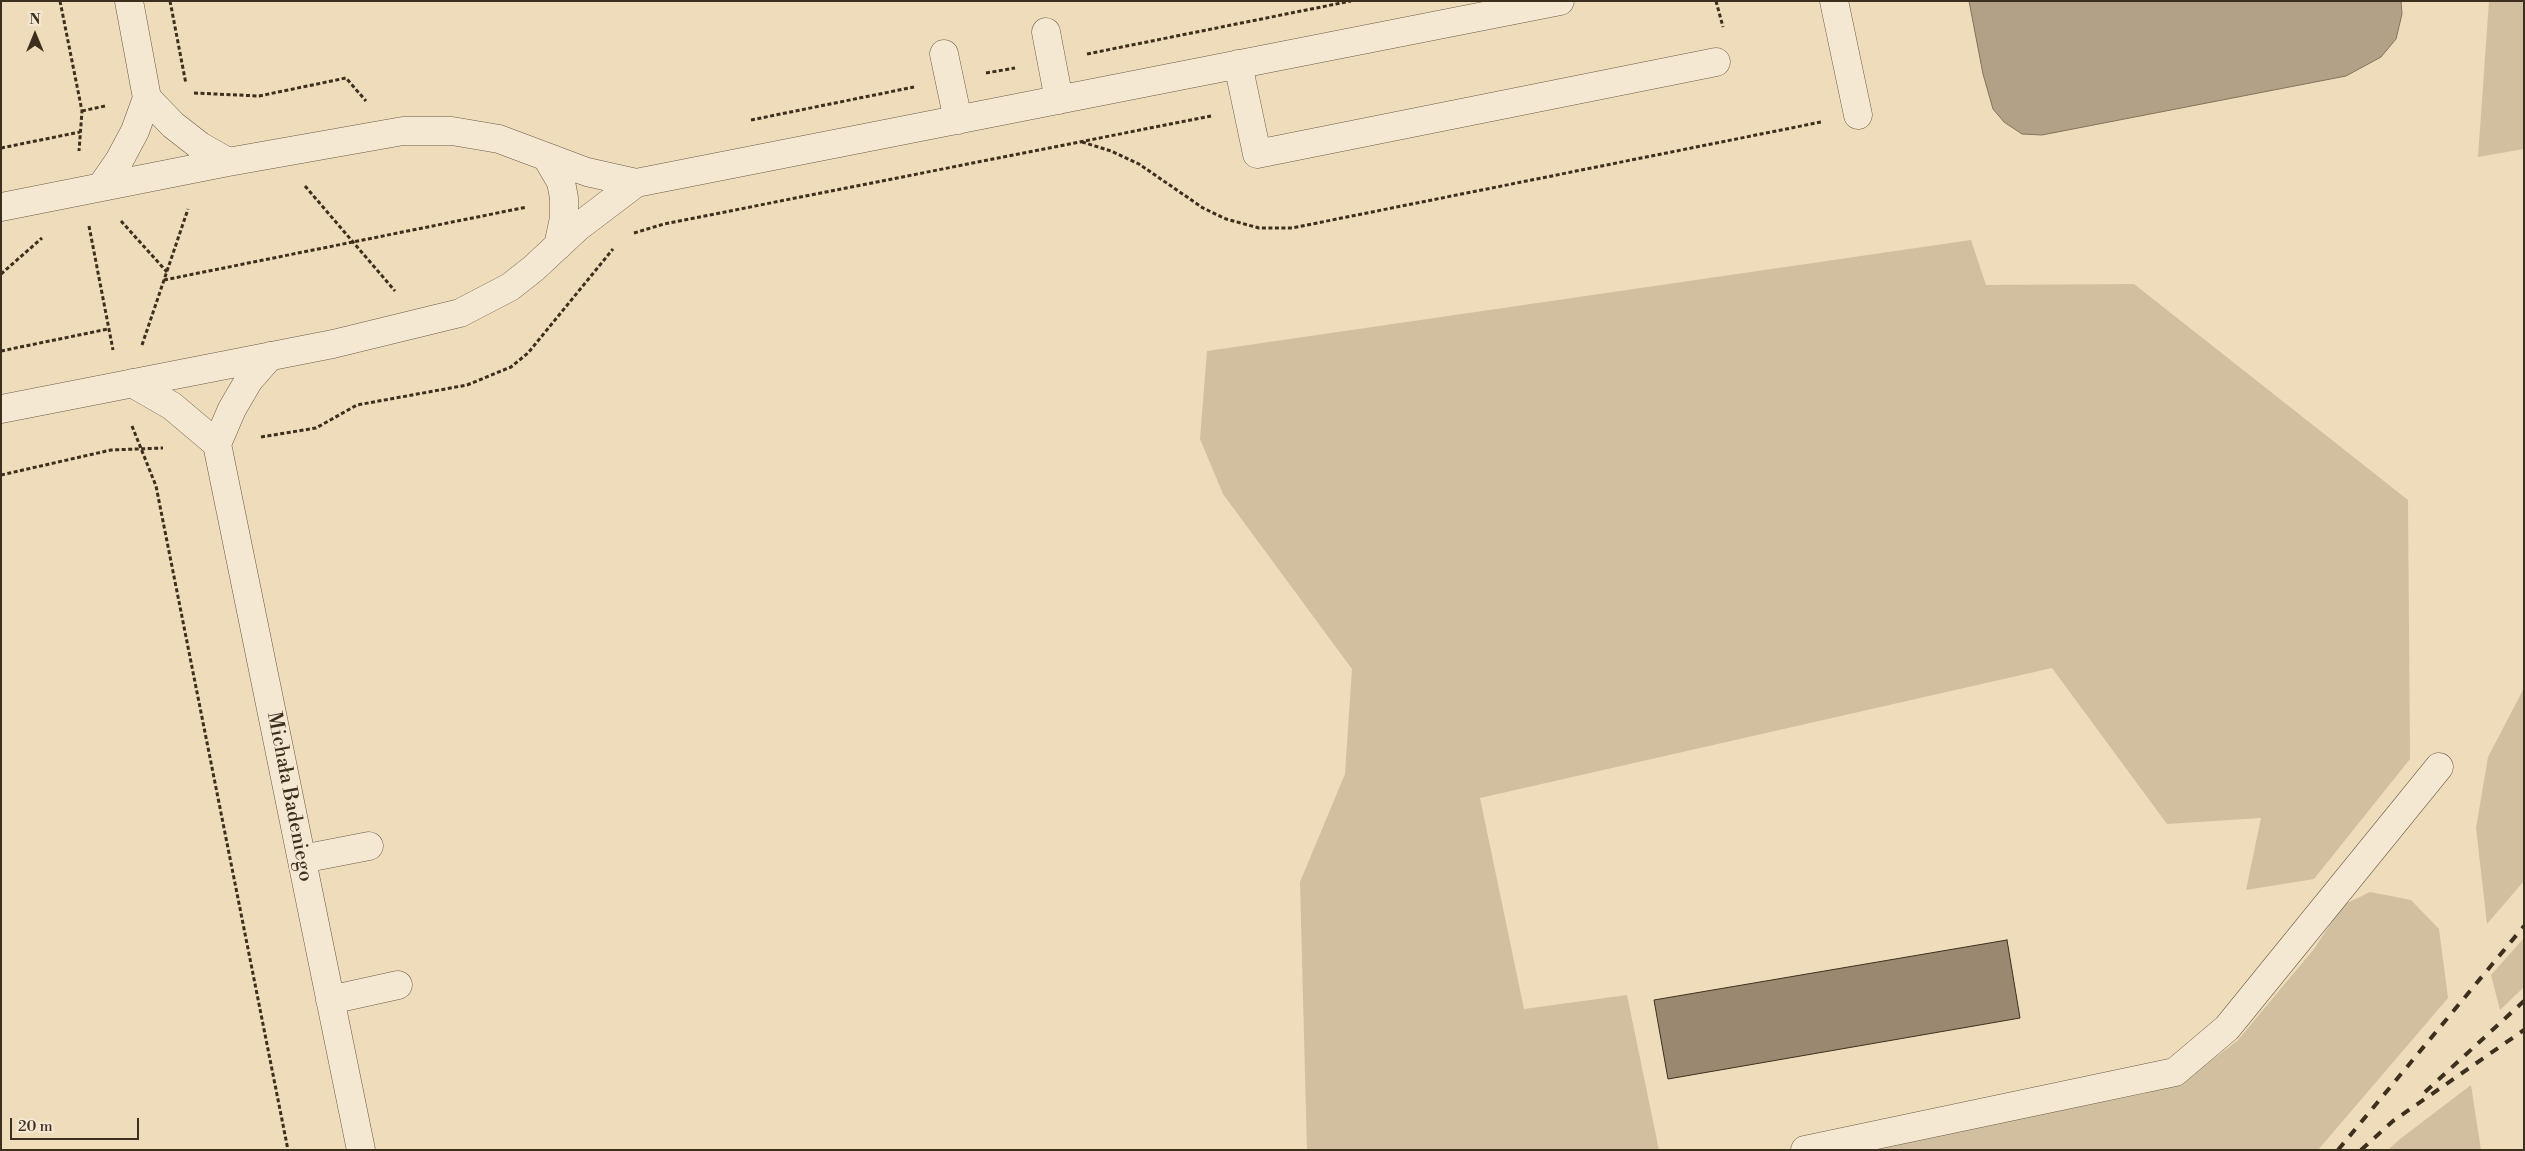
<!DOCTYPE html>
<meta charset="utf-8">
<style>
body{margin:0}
#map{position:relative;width:2525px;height:1151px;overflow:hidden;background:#efdcbb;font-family:"Libre Bodoni",serif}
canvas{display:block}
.frame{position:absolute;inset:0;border:2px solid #3d2f1e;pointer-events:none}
.north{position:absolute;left:10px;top:10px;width:50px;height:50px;-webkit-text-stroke:4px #f5e8d3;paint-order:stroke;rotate:0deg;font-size:14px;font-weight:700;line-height:20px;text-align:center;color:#3d2f1e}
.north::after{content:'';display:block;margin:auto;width:18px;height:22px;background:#3d2f1e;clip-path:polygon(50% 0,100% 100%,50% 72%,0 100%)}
.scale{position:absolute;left:10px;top:1118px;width:129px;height:22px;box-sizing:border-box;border:2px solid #3d2f1e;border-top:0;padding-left:6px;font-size:15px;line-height:18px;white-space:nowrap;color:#3d2f1e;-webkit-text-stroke:4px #f5e8d3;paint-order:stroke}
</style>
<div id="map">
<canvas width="2525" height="1151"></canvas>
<div class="frame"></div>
<div class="north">N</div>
<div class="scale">20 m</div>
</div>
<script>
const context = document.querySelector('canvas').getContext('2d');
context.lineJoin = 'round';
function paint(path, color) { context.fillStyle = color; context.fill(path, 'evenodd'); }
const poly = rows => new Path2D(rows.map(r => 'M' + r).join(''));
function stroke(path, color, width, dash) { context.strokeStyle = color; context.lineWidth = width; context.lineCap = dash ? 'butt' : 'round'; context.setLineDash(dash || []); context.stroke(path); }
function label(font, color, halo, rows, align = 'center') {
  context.font = font + ' "Libre Bodoni",serif'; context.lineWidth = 4; context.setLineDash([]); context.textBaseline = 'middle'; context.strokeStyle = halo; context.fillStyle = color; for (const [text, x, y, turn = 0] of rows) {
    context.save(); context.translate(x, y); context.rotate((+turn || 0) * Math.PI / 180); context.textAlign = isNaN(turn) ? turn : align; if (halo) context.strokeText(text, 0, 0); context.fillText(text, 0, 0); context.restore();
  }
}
const green = poly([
 [2489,1,2524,1,2524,149,2478,157],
 [1971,240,1986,285,2134,284,2408,500,2410,759,2314,879,2246,890,2261,818,2167,824,2052,668,1480,798,1524,1009,1627,995,1659,1150,1307,1150,1300,882,1345,774,1352,669,1223,494,1200,439,1207,351],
 [2524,688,2524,881,2487,924,2476,828,2488,757],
 [2370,892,2411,900,2439,929,2448,998,2318,1150,1862,1150,2143,1094,2183,1082,2237,1041,2314,949,2343,905],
 [2524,938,2524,987,2500,1010,2491,975],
 [2471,1085,2481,1150,2388,1150,2400,1139]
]);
const water = poly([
 [1969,1,2401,1,2402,14,2396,39,2381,57,2346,76,2042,135,2022,134,2004,122,1993,109,1983,74,1969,1]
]);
const building = poly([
 [2007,940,2020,1018,1668,1079,1654,1000,2007,940]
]);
const path = poly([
 [60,1,82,111,79,151],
 [170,1,186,84],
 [1716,1,1723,27],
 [1087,54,1351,1],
 [986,73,1015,68],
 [194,93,259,96,346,78,366,101],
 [82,111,105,106],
 [751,120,914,87],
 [1082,142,1111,151,1139,164,1203,208,1226,219,1259,228,1292,228,1821,122],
 [1,148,80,132],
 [305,186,395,291],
 [121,221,167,272],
 [89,226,113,350],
 [634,233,664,224,1211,116],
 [1,274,42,238],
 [164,280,527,207],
 [142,345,188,209],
 [1,351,108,329],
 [132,426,156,486,288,1150],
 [261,437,316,428,357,405,467,385,511,367,528,353,613,249],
 [1,475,111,450,163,448]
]);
const minor = poly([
 [1834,1,1858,115],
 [1046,32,1059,100],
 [944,54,958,120],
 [1238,64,1257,154,1716,62],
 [147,98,173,125,200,146,228,162],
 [547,158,561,182,564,198,564,218,558,246],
 [101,187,119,161,135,131,147,98,129,1],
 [1,207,228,162,403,131,452,131,499,139,587,172,636,183,1560,1],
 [270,356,249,380,232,409,217,444,361,1150],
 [132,383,172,406,217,444],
 [1,409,333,344,460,313,510,287,534,268,578,227,636,183],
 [302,859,369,846],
 [330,1000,398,985],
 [1805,1150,2175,1072,2227,1028,2439,767]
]);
const rail = poly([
 [2425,1092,2524,1001],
 [2338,1150,2524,926],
 [2361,1150,2393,1121,2524,1030]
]);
const streetNames = [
 ["Michała Badeniego",289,797,79]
];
paint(green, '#d1bfa0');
paint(water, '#b2a186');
stroke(water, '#83735c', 1);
paint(building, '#9a8970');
stroke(building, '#3d2f1e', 1);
stroke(minor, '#6a5a45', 29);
stroke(path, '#3d2f1e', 3, [4, 2.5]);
stroke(minor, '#f5e8d3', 28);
stroke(rail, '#3d2f1e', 4, [9, 9]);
label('20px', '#3d2f1e', '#f5e8d3', streetNames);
</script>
